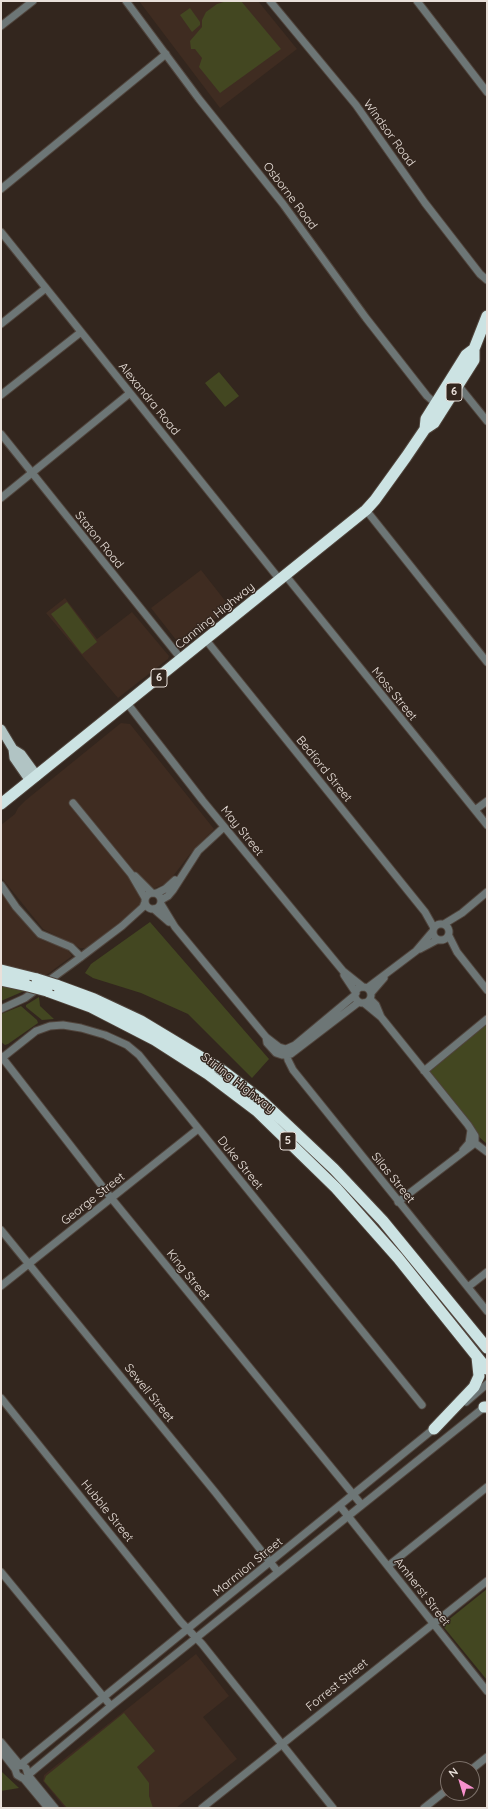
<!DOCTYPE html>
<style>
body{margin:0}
#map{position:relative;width:488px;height:1809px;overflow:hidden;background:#33261e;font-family:Quicksand,sans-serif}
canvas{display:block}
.frame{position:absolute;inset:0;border:2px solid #e9e0da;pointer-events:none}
.north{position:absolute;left:440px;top:1761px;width:40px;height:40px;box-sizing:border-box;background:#33261e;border:1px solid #7c7069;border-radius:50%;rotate:322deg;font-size:11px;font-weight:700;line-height:16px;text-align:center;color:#e9e0da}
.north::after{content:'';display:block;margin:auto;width:14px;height:18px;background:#f790cd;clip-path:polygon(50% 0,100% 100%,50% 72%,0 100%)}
</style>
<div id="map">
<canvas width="488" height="1809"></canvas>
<div class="frame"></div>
<div class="north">N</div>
</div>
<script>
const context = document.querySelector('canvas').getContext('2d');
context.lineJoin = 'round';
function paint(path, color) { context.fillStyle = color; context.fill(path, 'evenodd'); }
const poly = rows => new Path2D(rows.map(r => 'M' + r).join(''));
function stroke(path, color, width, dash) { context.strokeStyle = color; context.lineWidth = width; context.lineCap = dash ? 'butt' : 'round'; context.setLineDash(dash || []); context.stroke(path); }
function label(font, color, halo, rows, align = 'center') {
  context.font = font + ' Quicksand,sans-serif'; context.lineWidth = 3; context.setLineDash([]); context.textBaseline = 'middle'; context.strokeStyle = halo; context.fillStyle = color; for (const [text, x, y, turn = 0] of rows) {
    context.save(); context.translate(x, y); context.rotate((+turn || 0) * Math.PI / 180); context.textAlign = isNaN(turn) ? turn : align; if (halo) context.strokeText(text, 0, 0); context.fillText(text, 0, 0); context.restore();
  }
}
const built = poly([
 [139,1,258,1,297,49,220,108],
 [201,570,230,607,186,642,177,641,151,608],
 [65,598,97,639,132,612,169,656,168,659,118,698,46,613],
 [121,723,130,724,214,829,190,854,170,880,163,885,155,888,143,897,143,902,140,908,86,948,80,948,43,929,1,877,1,825,15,814,18,808,26,800],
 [1,893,36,936,44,941,67,949,72,956,45,976,1,966],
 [196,1654,229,1696,203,1717,237,1759,176,1808,65,1808,43,1781,44,1775]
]);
const green = poly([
 [227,1,241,1,281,49,220,93,199,67,202,58,195,49,191,49,190,41,202,27,202,20,206,12,217,4],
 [190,8,200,22,200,25,192,32,180,15],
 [219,372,239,396,225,407,205,383],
 [67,602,97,642,82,654,51,614],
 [150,922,269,1059,252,1078,188,1014,141,993,93,978,85,973,91,964],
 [1,985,16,988,24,991,1,1001],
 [39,997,40,1006,54,1019,42,1020,26,1007,26,1005],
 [21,1006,37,1020,38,1023,8,1044,5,1045,1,1042,1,1014],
 [487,1024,487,1144,478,1136,427,1072],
 [487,1589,487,1680,442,1625],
 [124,1713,155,1751,137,1767,149,1783,149,1796,153,1808,67,1808,44,1781,46,1776],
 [1,1771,2,1772,19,1788,1,1791]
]);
const minor = poly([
 [126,1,199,99,283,204,366,318,427,396,436,404],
 [270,1,356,105,425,203,480,274,487,280],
 [417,1,487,92],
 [1,26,33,1],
 [1,189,166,54],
 [1,232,280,580],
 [1,324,46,288],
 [458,385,487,421],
 [1,395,81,332],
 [1,434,182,660],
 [1,498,130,393],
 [366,510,487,662],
 [286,576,487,825],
 [206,640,425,912,434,928],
 [127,703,203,801,343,971,363,987],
 [73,803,131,874,145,898],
 [475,810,487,801],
 [135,876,152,893],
 [1,885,16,907,40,934,71,947,81,957],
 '145 901a8 8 0 1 1 16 0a8 8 0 1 1-16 0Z',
 [157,893,165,889,175,880],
 [161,900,168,896,173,890,198,851,224,827],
 [161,904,175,927,266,1037,279,1047,286,1049],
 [154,909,169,922],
 '433 932a8 8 0 1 1 16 0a8 8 0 1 1-16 0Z',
 [444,924,462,913,487,892],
 [449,936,457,952,487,990],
 [420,949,437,940],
 [344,975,356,993],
 '355 995a8 8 0 1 1 16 0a8 8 0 1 1-16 0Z',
 [367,988,416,951,433,931],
 [371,993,384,978],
 [370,999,376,1005,381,1017,468,1125,475,1136,475,1143],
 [364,1003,381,1017],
 [1,1009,25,998,81,957,122,926,143,907,145,902],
 [266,1037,267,1043,276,1053,282,1055,291,1054,359,1002],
 [286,1049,288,1060,293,1070,487,1311],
 [286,1049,295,1045,355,995],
 [1,1056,112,1199,361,1504],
 [2,1058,36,1031,50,1026,63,1025,81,1028,105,1035,127,1045,139,1055,422,1405],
 [424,1071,487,1019],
 [475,1143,487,1152],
 [463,1150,469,1143,471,1130],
 [398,1202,475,1143],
 [1,1230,215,1492,278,1572],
 [1,1286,198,1129],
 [468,1287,487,1272],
 [1,1398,181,1622,202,1644,333,1808],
 [466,1402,487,1384],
 [340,1506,487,1691],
 [388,1566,487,1487],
 [1,1572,111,1706],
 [1,1742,20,1765],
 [1,1751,15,1769,17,1775,24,1779,48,1808],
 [20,1765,436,1427],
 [18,1766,22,1765,26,1768,28,1775,55,1808],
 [472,1769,487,1757],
 [28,1775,111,1706,487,1405],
 [202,1808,487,1581],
 [424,1808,448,1789]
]);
const major = poly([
 [1,729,13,749,14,758,30,781],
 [13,749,21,754,37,776]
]);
const highway = poly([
 [425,429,434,423,474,360,474,349,487,316],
 [1,804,366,510,375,500,406,457,425,429,426,419,466,355,474,349],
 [1,970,37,979],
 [1,980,28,986],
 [56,985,94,999,141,1021,219,1068,260,1099,334,1169,383,1221,487,1348],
 [47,991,91,1007,155,1040,208,1074,257,1111,336,1188,398,1258,487,1369],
 [484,1407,487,1407],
 [434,1429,474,1387,479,1376,477,1357]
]);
const highwayBridge = poly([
 [37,979,56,985],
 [28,986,47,991]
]);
const shields = [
 [454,392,16],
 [159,678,16],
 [288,1141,16]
];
const shieldNames = [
 ["6",454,392],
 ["6",159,678],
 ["5",288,1141]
];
const streetNames = [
 ["Windsor Road",389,133,54],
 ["Osborne Road",290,196,53],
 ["Alexandra Road",149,399,51],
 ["Staton Road",99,540,51],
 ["Canning Highway",215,616,-39],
 ["Moss Street",394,694,51],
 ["Bedford Street",324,769,51],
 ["May Street",242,831,51],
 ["Stirling Highway",238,1083,38],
 ["Duke Street",240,1163,51],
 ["Silas Street",393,1178,51],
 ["George Street",93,1199,-38],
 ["King Street",188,1275,51],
 ["Sewell Street",149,1393,51],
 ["Hubble Street",107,1511,51],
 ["Marmion Street",248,1567,-39],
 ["Amherst Street",422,1592,52],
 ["Forrest Street",337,1685,-39]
];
paint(built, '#3f2c21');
paint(green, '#434721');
stroke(minor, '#50443c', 9);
stroke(major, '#50443c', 11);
stroke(highway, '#50443c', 13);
stroke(minor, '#6d7676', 7);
stroke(major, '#b1c4c4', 9);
stroke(highway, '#cce3e3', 11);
stroke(highwayBridge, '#50443c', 13, []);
stroke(highwayBridge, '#cce3e3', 11);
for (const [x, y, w] of shields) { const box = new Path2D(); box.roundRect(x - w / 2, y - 9, w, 18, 3); context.fillStyle = '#33261e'; context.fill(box); stroke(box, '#e9e0da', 1); }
label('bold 11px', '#e9e0da', null, shieldNames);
label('12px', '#e9e0da', '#33261e', streetNames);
</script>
